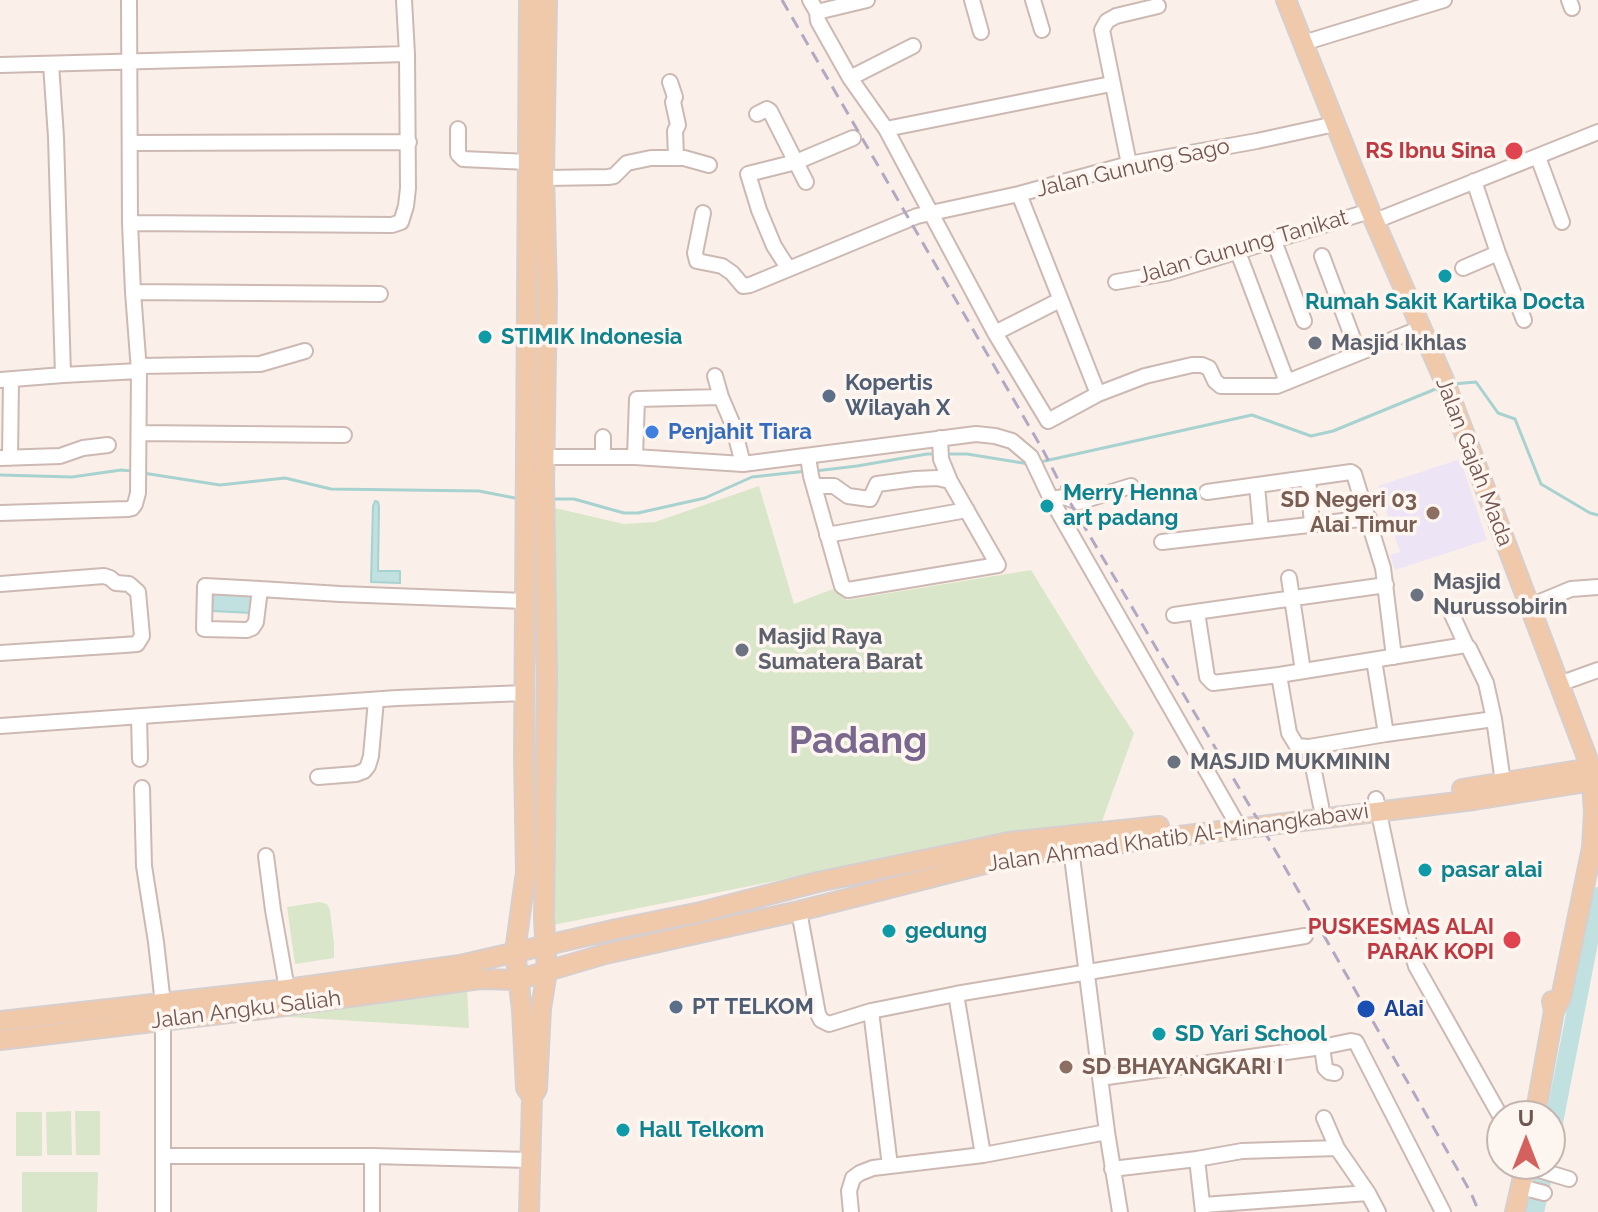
<!DOCTYPE html>
<style>
body{margin:0}
#map{position:relative;width:1598px;height:1212px;overflow:hidden;background:#faf0e9;font-family:Raleway,sans-serif}
canvas{display:block}
.north{position:absolute;left:1486px;top:1100px;width:80px;height:80px;box-sizing:border-box;background:#fdf5ef;border:2px solid #c5b5af;border-radius:50%;rotate:0deg;font-size:22px;font-weight:700;line-height:32px;text-align:center;color:#715550}
.north::after{content:'';display:block;margin:auto;width:28px;height:36px;background:#d4615e;clip-path:polygon(50% 0,100% 100%,50% 72%,0 100%)}
</style>
<div id="map">
<canvas width="1598" height="1212"></canvas>
<div class="north">U</div>
</div>
<script>
const context = document.querySelector('canvas').getContext('2d');
context.lineJoin = 'round';
function paint(path, color) { context.fillStyle = color; context.fill(path, 'evenodd'); }
const poly = rows => new Path2D(rows.map(r => 'M' + r).join(''));
function stroke(path, color, width, dash) { context.strokeStyle = color; context.lineWidth = width; context.lineCap = dash ? 'butt' : 'round'; context.setLineDash(dash || []); context.stroke(path); }
function label(font, color, halo, rows, align = 'center') {
  context.font = font + ' Raleway,sans-serif'; context.lineWidth = 7; context.setLineDash([]); context.textBaseline = 'middle'; context.strokeStyle = halo; context.fillStyle = color; for (const [text, x, y, turn = 0] of rows) {
    context.save(); context.translate(x, y); context.rotate((+turn || 0) * Math.PI / 180); context.textAlign = isNaN(turn) ? turn : align; if (halo) context.strokeText(text, 0, 0); context.fillText(text, 0, 0); context.restore();
  }
}
const education = poly([
 [1460,459,1487,540,1395,570,1390,555,1400,552,1378,486]
]);
const green = poly([
 [759,486,794,604,833,589,847,600,1031,570,1095,674,1134,733,1101,824,1013,834,553,925,555,508,624,524,655,522],
 [319,902,327,904,330,910,334,943,334,958,295,964,287,907],
 [467,986,469,1028,257,1015],
 [71,1111,72,1155,47,1155,46,1112],
 [75,1111,100,1111,100,1155,76,1155],
 [16,1112,42,1112,42,1156,16,1156],
 [22,1172,98,1172,97,1212,22,1212]
]);
const water = poly([
 [375,501,378,502,379,507,378,571,400,571,400,583,371,582,373,506,375,501],
 [213,587,253,589,252,613,212,611,213,587]
]);
const stream = poly([
 [1453,384,1476,382,1498,413,1515,419,1541,484,1590,513,1598,515],
 [946,454,967,454,1029,464],
 [1040,462,1252,415,1311,436,1333,431,1438,388],
 [815,471,857,466,927,454,938,454],
 [143,473,220,485,285,478,331,489,479,491,520,499],
 [0,475,72,477,121,470,132,471],
 [551,499,574,499,624,513,638,513,705,498,752,477,807,471]
]);
const river = poly([
 [1550,1143,1598,896],
 [1535,1212,1546,1164]
]);
const minor = poly([
 [810,0,817,12,818,21,850,78,886,129,995,333,1048,421,1098,394,1145,376,1192,365,1202,365,1209,368,1215,381,1221,386,1277,386,1421,328],
 [972,0,981,32],
 [1033,0,1042,30],
 [1569,0,1572,8],
 [817,12,867,0],
 [1303,43,1444,0],
 [51,64,56,137,63,375],
 [0,65,407,54],
 [850,78,913,46],
 [670,82,675,97,673,102,678,125,675,131,676,157],
 [757,114,767,109,770,111,806,182],
 [458,129,458,154,463,159,528,162],
 [886,129,1111,84],
 [130,143,409,142],
 [1538,157,1562,222],
 [1129,164,1102,30,1107,21,1116,16,1158,6],
 [545,178,608,177,614,176,627,163,651,158,684,158,709,165],
 [1474,181,1498,253,1524,320],
 [1019,194,1098,394],
 [703,213,695,253,697,261,722,266,732,273,743,286,750,285,917,216,1019,194,1129,164,1257,141,1335,124],
 [1375,221,1598,132],
 [130,223,392,225,401,222,406,206,408,188,407,54,404,0],
 [1274,241,1304,321],
 [1238,252,1287,382],
 [1322,256,1358,352],
 [788,268,774,246,759,210,748,174,796,162,853,138],
 [1463,268,1498,253],
 [1116,282,1167,273,1370,211],
 [133,292,380,294],
 [995,333,1060,300],
 [139,366,260,364,305,351],
 [715,376,721,397,733,425,743,464],
 [0,380,63,375,139,371],
 [139,433,344,435],
 [603,437,603,457],
 [545,457,635,457,743,464,976,434,995,436,1012,441,1031,457,1051,499,1240,829],
 [635,457,637,399,721,397],
 [808,457,811,476,842,586,848,590,998,565,950,481],
 [0,458,60,456,83,448,108,445],
 [10,458,11,380],
 [1308,478,1312,524],
 [814,486,834,486,848,496,870,499,877,484,915,479,937,478,950,481,941,459,940,438],
 [1257,486,1261,530],
 [1207,492,1351,472,1354,474,1383,568,1394,657],
 [1051,499,1064,497,1079,502,1131,486],
 [0,513,128,509,132,508,135,504,138,493,139,371,133,292,130,223,129,0],
 [827,535,967,510],
 [1162,542,1369,518],
 [1289,578,1303,671],
 [0,584,104,576,110,578,116,583,129,584,138,592,142,636,137,644,124,645,0,653],
 [260,589,256,622,252,628,247,630,204,629,205,586,260,589,340,594,525,601],
 [1530,606,1571,589,1598,587],
 [1449,608,1466,645,1469,648,1486,683,1494,719,1503,782],
 [1197,612,1207,677,1213,683,1279,675,1466,645],
 [1174,615,1386,585],
 [1374,660,1386,734],
 [1279,675,1289,733,1297,746,1309,747,1321,806],
 [1559,684,1598,670],
 [139,717,140,759],
 [0,726,397,698,525,693],
 [1309,747,1386,734,1494,719],
 [318,777,356,774,364,771,368,766,371,756,376,700],
 [142,788,144,866,156,942,163,1004,163,1212],
 [1376,799,1399,908,1416,966,1502,1119],
 [266,856,273,910,287,989],
 [799,911,818,1014,821,1020,829,1024,871,1011,956,994,1305,936],
 [956,994,983,1155],
 [871,1011,890,1166],
 [1322,1047,1325,1068,1329,1072,1335,1073],
 [1100,1078,1322,1047,1351,1041,1356,1042,1443,1212],
 [1324,1118,1337,1148],
 [1107,1132,1120,1212],
 [164,1156,372,1156,529,1160],
 [372,1156,372,1212],
 [1197,1159,1203,1212],
 [1526,1166,1569,1179],
 [1112,1169,1197,1159,1242,1151,1337,1148,1368,1193,1378,1212],
 [1521,1187,1544,1193],
 [1203,1205,1368,1193],
 [851,1212,849,1191,853,1178,860,1173,873,1168,983,1155,1107,1132,1071,849]
]);
const major = poly([
 [529,0,524,757,526,872,515,951,522,1010,526,1088,532,1097],
 [1286,0,1370,211,1444,380,1591,768,1594,812,1592,848,1561,998,1554,1011],
 [1462,789,1591,768,1598,770],
 [0,1021,287,989,460,965,617,929,701,912,818,882,1009,842,1159,826],
 [0,1040,255,1010,480,979,517,980,605,954,799,911,1016,856,1474,800,1580,783,1593,780,1598,777],
 [532,1097,537,1089,541,1009,547,971,544,918,547,675,544,483,547,293,544,173,547,0],
 [1535,1116,1554,1011,1552,1001],
 [529,1212,532,1097],
 [1515,1212,1526,1164]
]);
const rail = poly([
 [782,0,1044,452,1068,499,1255,815,1471,1193,1479,1212]
]);
const markers = [
 [1514,151,10,"#e0444e"],
 [1445,276,8,"#0f9aa8"],
 [485,337,8,"#0f9aa8"],
 [1315,343,8,"#6b7280"],
 [829,396,8,"#5c6f8a"],
 [652,432,8,"#3f7fe0"],
 [1047,506,8,"#0f9aa8"],
 [1433,513,8,"#8d6e63"],
 [1417,595,8,"#6b7280"],
 [742,650,8,"#6b7280"],
 [1174,762,8,"#6b7280"],
 [1425,870,8,"#0f9aa8"],
 [889,931,8,"#0f9aa8"],
 [1512,940,10,"#e0444e"],
 [676,1007,8,"#5c6f8a"],
 [1366,1009,10,"#1a4fb4"],
 [1159,1034,8,"#0f9aa8"],
 [1066,1067,8,"#8d6e63"],
 [623,1130,8,"#0f9aa8"]
];
const healthNames = [
 ["RS Ibnu Sina",1496,151],
 ["PUSKESMAS ALAI",1494,927],
 ["PARAK KOPI",1494,952]
];
const streetNames = [
 ["Jalan Gunung Sago",1133,168,-13],
 ["Jalan Gunung Tanikat",1243,247,-16],
 ["Jalan Gajah Mada",1474,462,69],
 ["Jalan Ahmad Khatib Al-Minangkabawi",1178,838,-8],
 ["Jalan Angku Saliah",246,1010,-7]
];
const cultureNames = [
 ["Rumah Sakit Kartika Docta",1445,302,"center"],
 ["STIMIK Indonesia",501,337],
 ["Merry Henna",1063,493],
 ["art padang",1063,518],
 ["pasar alai",1441,870],
 ["gedung",905,931],
 ["SD Yari School",1175,1034],
 ["Hall Telkom",639,1130]
];
const worshipNames = [
 ["Masjid Ikhlas",1331,343],
 ["Masjid",1433,582],
 ["Nurussobirin",1433,607],
 ["Masjid Raya",758,637],
 ["Sumatera Barat",758,662],
 ["MASJID MUKMININ",1190,762]
];
const serviceNames = [
 ["Kopertis",845,383],
 ["Wilayah X",845,408],
 ["PT TELKOM",692,1007]
];
const shopNames = [
 ["Penjahit Tiara",668,432]
];
const educationNames = [
 ["SD Negeri 03",1417,500],
 ["Alai Timur",1417,525],
 ["SD BHAYANGKARI I",1082,1067,"left"]
];
const transitNames = [
 ["Alai",1384,1009]
];
const townNames = [
 ["Padang",858,742]
];
paint(education, '#ede5f6');
paint(green, '#dae6c9');
paint(water, '#c0e1e0');
stroke(water, '#a7d2d0', 2);
stroke(stream, '#a7d2d0', 3);
stroke(river, '#c0e1e0', 18);
stroke(minor, '#cdb9b3', 18);
stroke(major, '#d7cfce', 22);
stroke(minor, '#fff', 14);
stroke(major, '#f0c8aa', 18);
stroke(rail, '#b1a8c3', 3, [12, 8]);
for (const [x, y, r, color] of markers) { const dot = new Path2D(); dot.arc(x, y, r, 0, 2 * Math.PI); context.fillStyle = color; context.fill(dot); stroke(dot, '#fdf5ef', 3); }
label('bold 22px', '#be3a42', '#fdf5ef', healthNames, 'right');
label('22px', '#715550', '#fdf5ef', streetNames);
label('bold 22px', '#0d838f', '#fdf5ef', cultureNames, 'left');
label('bold 22px', '#5b616d', '#fdf5ef', worshipNames, 'left');
label('bold 22px', '#4e5e75', '#fdf5ef', serviceNames, 'left');
label('bold 22px', '#366cbe', '#fdf5ef', shopNames, 'left');
label('bold 22px', '#785e54', '#fdf5ef', educationNames, 'right');
label('bold 22px', '#164399', '#fdf5ef', transitNames, 'left');
label('bold 38px', '#7a678d', '#fdf5ef', townNames);
</script>
